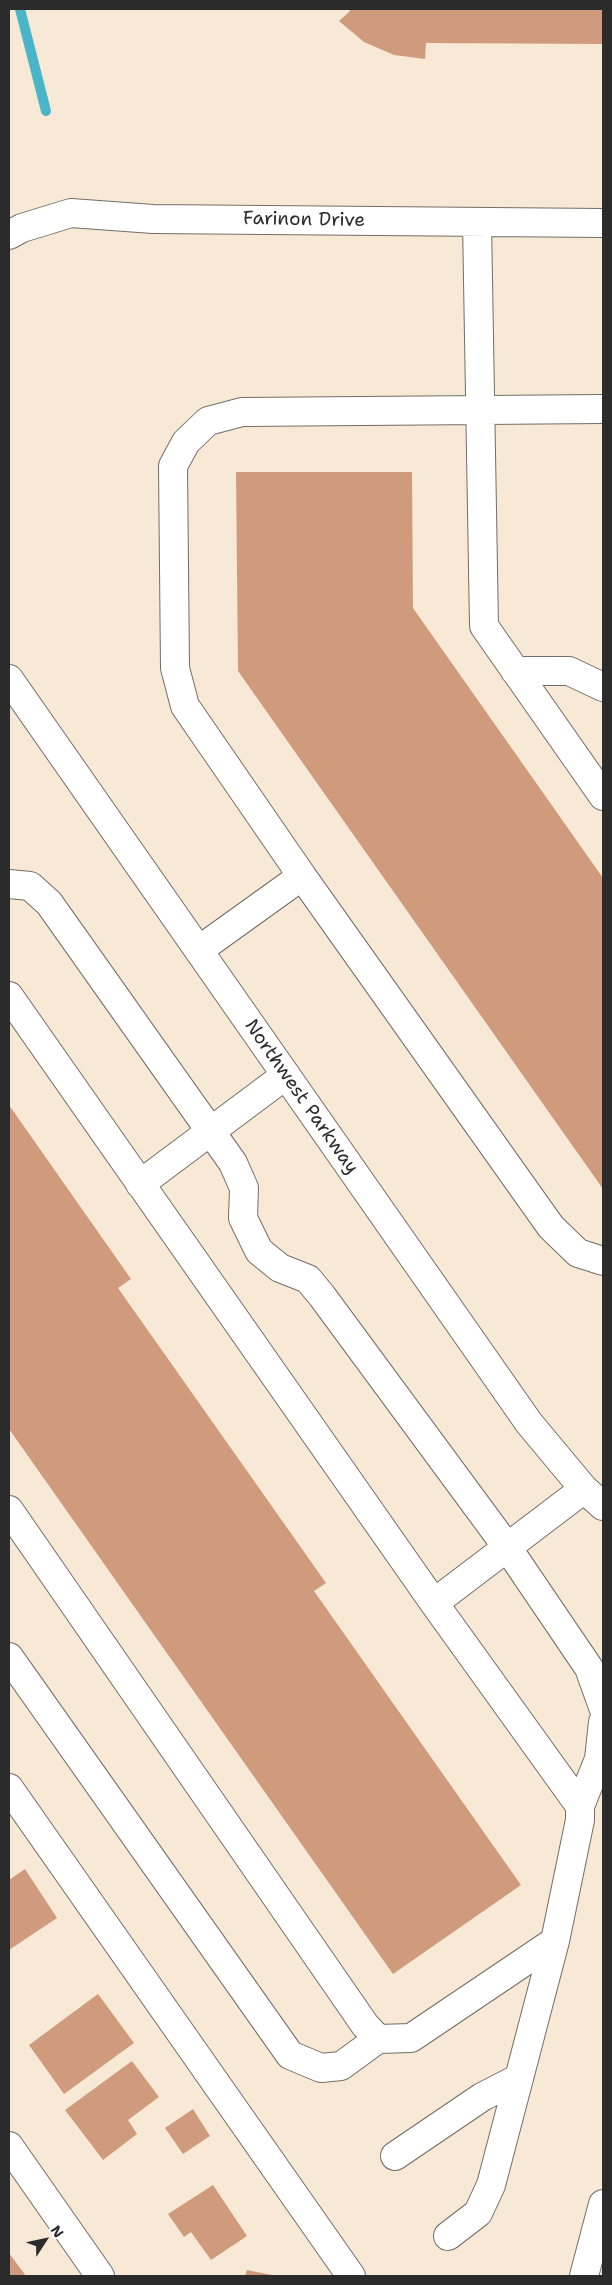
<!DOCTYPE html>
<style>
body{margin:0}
#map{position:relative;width:612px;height:2285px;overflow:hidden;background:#f7e9d6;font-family:"Shantell Sans",sans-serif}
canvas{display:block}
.frame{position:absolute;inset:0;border:10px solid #2b2b2b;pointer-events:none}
.north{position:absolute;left:20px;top:2215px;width:50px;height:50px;-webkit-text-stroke:4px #fff;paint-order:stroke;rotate:55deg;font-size:14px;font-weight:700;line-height:20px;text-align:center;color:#2b2b2b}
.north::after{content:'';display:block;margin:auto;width:18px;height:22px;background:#2b2b2b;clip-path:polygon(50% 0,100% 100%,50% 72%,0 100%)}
</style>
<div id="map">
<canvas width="612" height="2285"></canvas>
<div class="frame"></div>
<div class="north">N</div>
</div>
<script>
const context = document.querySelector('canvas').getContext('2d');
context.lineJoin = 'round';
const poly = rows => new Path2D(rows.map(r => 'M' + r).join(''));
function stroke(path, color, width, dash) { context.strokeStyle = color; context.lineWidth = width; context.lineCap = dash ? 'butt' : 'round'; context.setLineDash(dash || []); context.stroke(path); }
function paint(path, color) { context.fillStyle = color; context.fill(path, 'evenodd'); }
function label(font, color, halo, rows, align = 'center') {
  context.font = font + ' "Shantell Sans",sans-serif'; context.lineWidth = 4.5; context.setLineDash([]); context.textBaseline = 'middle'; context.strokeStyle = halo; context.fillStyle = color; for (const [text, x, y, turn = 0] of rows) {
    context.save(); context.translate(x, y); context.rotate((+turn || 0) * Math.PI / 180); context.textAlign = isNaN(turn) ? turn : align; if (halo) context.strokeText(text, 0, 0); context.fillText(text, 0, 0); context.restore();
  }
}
const stream = poly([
 [20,9,46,111]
]);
const building = poly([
 [348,9,603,9,603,44,426,43,425,59,394,55,364,42,339,21,350,11],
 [236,472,412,472,413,608,603,878,603,1189,238,671],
 [9,1105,131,1279,118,1288,326,1583,314,1591,521,1885,393,1974,9,1429],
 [25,1869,57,1918,9,1950,9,1880],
 [98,1994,134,2043,64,2094,29,2045],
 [132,2061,159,2097,128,2120,137,2134,103,2160,65,2110],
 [193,2109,210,2136,183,2154,165,2128],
 [213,2185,247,2236,211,2260,191,2232,184,2237,168,2214],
 [9,2253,26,2276,9,2276],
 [247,2270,272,2275,272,2276,245,2276]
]);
const minor = poly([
 [477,222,484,626,603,796],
 [9,235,22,228,71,213,153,219,603,223],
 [515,671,569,671,603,687],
 [9,679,529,1423,584,1489,603,1506],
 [302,876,185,706,175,668,173,466,186,442,208,421,242,412,603,409],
 [9,884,30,886,49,903,233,1163,244,1188,243,1218,259,1251,280,1268,308,1279,322,1296,507,1547,589,1668,603,1707],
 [199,950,302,876,551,1227,578,1253,603,1261],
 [9,996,434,1603,580,1806,580,1820,555,1941,411,2038,378,2039,365,2025,9,1510],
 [140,1184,286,1075],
 [434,1603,584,1489],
 [9,1657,290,2055,321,2068,341,2066,378,2039],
 [9,1788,351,2276],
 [580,1806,599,1759,603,1722],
 [9,2146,100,2276],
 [395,2156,482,2097,519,2078],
 [448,2236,478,2213,491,2185,555,1941],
 [584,2276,603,2204]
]);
const streetNames = [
 ["Farinon Drive",304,220,1],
 ["Northwest Parkway",301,1097,55]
];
stroke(stream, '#4ab5c8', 10);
paint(building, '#d09b7d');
stroke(minor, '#726e67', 30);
stroke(minor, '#fff', 28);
label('19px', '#2b2b2b', '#fff', streetNames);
</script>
